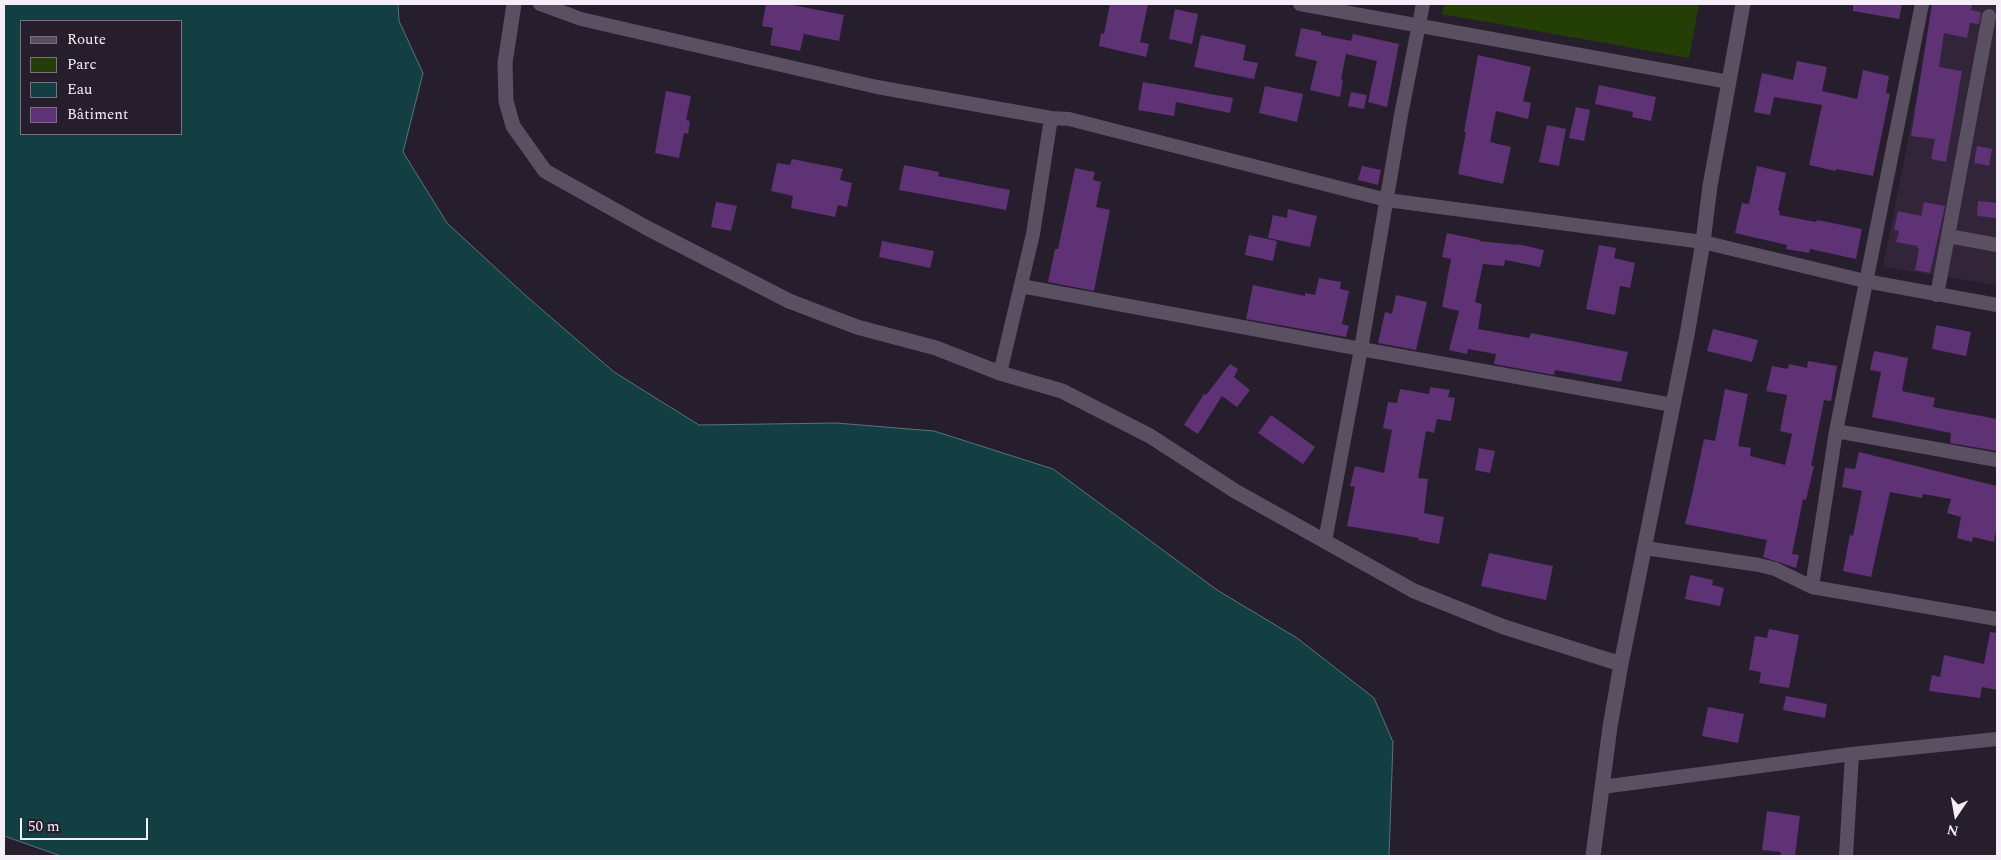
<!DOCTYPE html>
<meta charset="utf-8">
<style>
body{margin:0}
#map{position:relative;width:2001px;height:860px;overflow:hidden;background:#271e2d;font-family:Spectral,serif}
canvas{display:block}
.frame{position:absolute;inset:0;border:5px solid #f5eef8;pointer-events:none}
.legend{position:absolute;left:20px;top:20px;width:162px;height:115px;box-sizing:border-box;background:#271e2d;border:1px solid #79717e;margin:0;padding:6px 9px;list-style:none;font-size:15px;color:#f5eef8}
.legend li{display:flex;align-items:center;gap:10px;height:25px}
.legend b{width:25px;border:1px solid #79717e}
.north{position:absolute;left:1931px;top:790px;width:50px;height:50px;-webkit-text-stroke:4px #271e2d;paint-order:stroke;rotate:192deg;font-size:14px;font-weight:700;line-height:20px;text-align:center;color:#f5eef8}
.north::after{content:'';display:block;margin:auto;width:18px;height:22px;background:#f5eef8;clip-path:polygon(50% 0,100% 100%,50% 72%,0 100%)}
.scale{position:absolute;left:20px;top:818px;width:128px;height:22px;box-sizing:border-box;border:2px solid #f5eef8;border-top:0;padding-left:6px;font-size:15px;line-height:18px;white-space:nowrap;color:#f5eef8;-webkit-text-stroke:4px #271e2d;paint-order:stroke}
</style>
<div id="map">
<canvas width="2001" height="860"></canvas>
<div class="frame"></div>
<ul class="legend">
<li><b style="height:6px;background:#5b5061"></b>Route</li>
<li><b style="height:14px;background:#233f05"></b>Parc</li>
<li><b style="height:14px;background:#133f42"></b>Eau</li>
<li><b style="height:14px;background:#5f3175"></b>Bâtiment</li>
</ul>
<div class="north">N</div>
<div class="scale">50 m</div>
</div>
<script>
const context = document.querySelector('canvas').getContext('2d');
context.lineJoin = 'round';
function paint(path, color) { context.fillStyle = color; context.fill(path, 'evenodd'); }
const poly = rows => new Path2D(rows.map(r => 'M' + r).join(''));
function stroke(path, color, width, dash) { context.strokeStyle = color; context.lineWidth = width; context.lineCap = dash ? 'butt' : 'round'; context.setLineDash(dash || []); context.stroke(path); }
const built = poly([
 [1935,4,1997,4,1997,285,1883,267]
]);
const green = poly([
 [1444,4,1699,4,1689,58,1442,14]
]);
const water = poly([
 [4,4,398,4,399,21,423,73,403,152,447,223,525,295,614,372,699,425,836,423,934,431,1053,469,1217,590,1297,638,1374,698,1393,742,1389,856,61,856,4,836,4,4],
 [21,21,181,21,181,134,21,134,21,21]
]);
const building = poly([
 [766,4,787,4,844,15,839,41,804,34,800,51,770,45,773,28,762,26],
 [1110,4,1148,4,1140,42,1149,44,1146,57,1099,46,1101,33,1104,34],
 [1853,4,1902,4,1899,19,1853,11],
 [1932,4,1972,4,1971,10,1981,12,1979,24,1970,23,1967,38,1944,33,1939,67,1962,71,1946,162,1931,159,1935,139,1911,136],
 [1175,9,1198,14,1192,44,1169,39],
 [1301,28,1321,32,1321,35,1351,41,1353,34,1399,44,1387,107,1368,102,1377,61,1346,54,1341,79,1343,80,1340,97,1310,90,1317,61,1295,56],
 [1201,35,1246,45,1243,60,1258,63,1254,79,1194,67],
 [1478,55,1531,67,1523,101,1531,103,1528,119,1496,111,1490,142,1511,147,1503,184,1458,174,1466,132,1464,132],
 [1797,61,1827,67,1822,91,1857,99,1863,70,1889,76,1886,93,1890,94,1873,176,1836,169,1835,171,1809,165,1822,105,1774,97,1770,115,1754,112,1762,73,1793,80],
 [1143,82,1233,98,1230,113,1176,102,1174,116,1138,110],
 [1599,85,1656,97,1651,121,1632,117,1633,112,1595,104],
 [1265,86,1303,94,1297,122,1259,113],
 [666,91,691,96,686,120,690,121,688,134,684,133,679,158,655,153],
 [1351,92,1367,95,1364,109,1348,106],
 [1576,107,1590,110,1584,141,1569,138],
 [1547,125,1566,129,1559,166,1539,162],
 [1977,146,1992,149,1989,166,1974,163],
 [792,159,843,169,840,180,852,183,847,207,838,205,835,217,791,208,793,196,771,191,777,163,790,165],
 [904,165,939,172,938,176,1010,190,1006,210,899,190],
 [1362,166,1381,170,1378,185,1358,180],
 [1757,166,1786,173,1778,211,1780,211,1779,215,1816,222,1817,220,1862,229,1856,259,1810,249,1809,253,1786,249,1787,245,1735,233,1742,203,1749,204],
 [1075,168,1095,172,1093,180,1101,182,1096,207,1110,210,1094,291,1048,282,1055,249,1058,249],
 [1978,201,1997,203,1997,218,1977,216],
 [716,202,737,206,731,231,711,227],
 [1924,202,1945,206,1930,273,1915,270,1919,249,1917,248,1917,246,1896,242,1899,231,1894,230,1898,211,1921,216],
 [1288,209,1317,216,1310,247,1268,238,1273,215,1287,218],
 [1447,233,1480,240,1479,241,1517,245,1517,244,1544,250,1540,267,1505,260,1504,266,1483,264,1475,302,1482,304,1478,329,1529,338,1531,333,1628,352,1621,382,1555,370,1554,375,1494,364,1496,354,1468,349,1467,354,1449,350,1459,311,1442,307,1451,259,1442,257],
 [1249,235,1277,241,1273,261,1245,255],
 [882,241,934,251,930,268,879,257],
 [1599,245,1616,248,1614,258,1635,263,1630,288,1620,286,1615,315,1586,309],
 [1319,278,1341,282,1340,289,1349,291,1342,324,1349,326,1346,337,1246,319,1253,285,1305,296,1305,293,1315,295],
 [1396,295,1427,302,1416,350,1378,343,1385,312,1392,314],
 [1936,325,1971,332,1966,356,1932,349],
 [1713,329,1758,340,1752,362,1707,351],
 [1874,351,1908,358,1902,391,1935,398,1933,407,1997,419,1997,451,1950,443,1951,433,1872,417,1881,372,1870,370],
 [1808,361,1837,366,1831,401,1824,400,1811,466,1814,466,1806,500,1803,499,1792,554,1799,555,1796,568,1763,557,1767,540,1685,524,1692,495,1704,439,1715,441,1725,389,1748,394,1738,446,1751,448,1750,456,1785,465,1792,434,1780,431,1787,395,1766,391,1772,366,1788,369,1789,364,1807,368],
 [1230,364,1238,369,1234,377,1250,390,1237,407,1222,396,1198,434,1184,425,1204,394,1206,395],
 [1430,387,1450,390,1448,397,1455,398,1451,421,1437,419,1434,433,1426,431,1418,478,1428,479,1424,513,1444,517,1439,544,1418,540,1419,538,1347,526,1355,487,1350,486,1355,466,1384,473,1392,430,1383,428,1388,402,1397,403,1400,389,1429,394],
 [1271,415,1315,447,1303,464,1258,433],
 [1479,448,1495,451,1490,473,1475,470],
 [1859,452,1997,486,1997,524,1994,542,1973,537,1972,542,1957,538,1961,517,1947,513,1951,499,1923,494,1922,498,1890,492,1871,577,1843,571,1850,535,1853,536,1862,491,1842,487,1845,468,1855,469],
 [1489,553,1553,566,1546,600,1481,586],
 [1690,575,1713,580,1712,585,1724,588,1720,606,1685,599],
 [1769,629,1799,635,1789,688,1759,683,1761,672,1749,670,1755,636,1767,638],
 [1990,632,1997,633,1997,690,1982,687,1980,698,1929,691,1932,675,1940,677,1944,655,1984,664],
 [1786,696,1827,704,1825,718,1783,710],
 [1708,707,1744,714,1738,743,1702,736],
 [1767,811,1800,816,1795,856,1780,856,1781,852,1762,850]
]);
const minor = poly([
 [540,4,581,19,877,87,1051,118,1069,119,1387,200,1703,242,1865,281,1997,305],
 [1300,4,1729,82],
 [1948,236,1997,245],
 [1021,286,1361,349,1673,405],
 [1937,295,1989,16],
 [1000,373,1033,234,1051,118],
 [1836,431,1997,460],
 [1325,541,1361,349,1401,115,1423,4],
 [1645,548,1759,565,1775,569,1812,587,1836,431,1922,4],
 [1812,587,1997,619],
 [1602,787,1852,754,1997,739],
 [1846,856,1852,754]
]);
const tertiary = poly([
 [514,4,505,63,506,101,513,126,545,171,647,228,789,301,857,327,936,348,1000,373,1062,391,1150,436,1235,491,1414,591,1504,627,1621,664],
 [1593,856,1610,727,1621,664,1687,335,1703,242,1710,186,1743,4]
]);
paint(built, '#322539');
paint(green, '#233f05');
paint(water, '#133f42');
stroke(water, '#577479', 1);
paint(building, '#5f3175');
stroke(minor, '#5b5061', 14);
stroke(tertiary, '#5b5061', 15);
</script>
